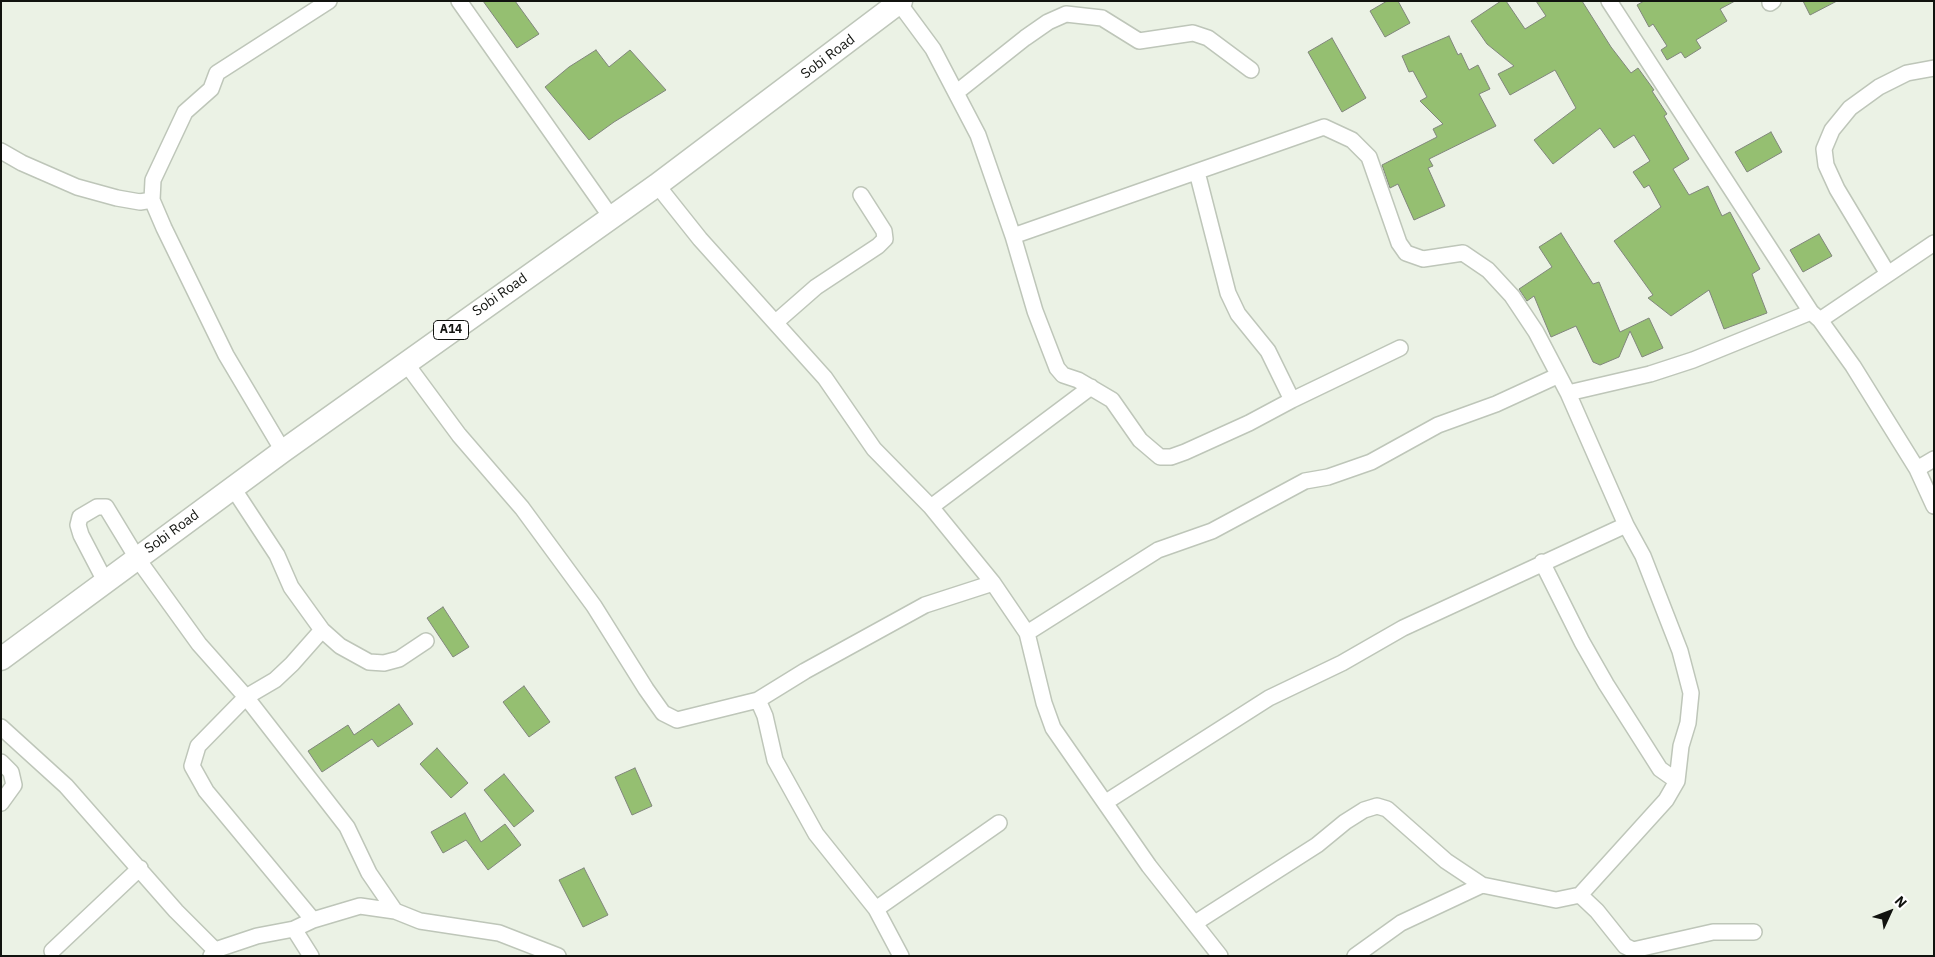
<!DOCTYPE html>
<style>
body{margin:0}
#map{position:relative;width:1935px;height:957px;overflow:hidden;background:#ebf2e5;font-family:"IBM Plex Sans",sans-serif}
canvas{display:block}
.frame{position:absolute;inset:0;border:2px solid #11130f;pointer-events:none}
.north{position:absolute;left:1865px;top:887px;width:50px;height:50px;-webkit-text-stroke:4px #fff;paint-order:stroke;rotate:47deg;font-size:14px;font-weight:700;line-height:20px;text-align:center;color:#11130f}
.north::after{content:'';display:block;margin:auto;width:18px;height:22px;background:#11130f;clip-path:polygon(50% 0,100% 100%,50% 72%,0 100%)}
</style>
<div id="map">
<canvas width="1935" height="957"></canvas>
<div class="frame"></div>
<div class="north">N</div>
</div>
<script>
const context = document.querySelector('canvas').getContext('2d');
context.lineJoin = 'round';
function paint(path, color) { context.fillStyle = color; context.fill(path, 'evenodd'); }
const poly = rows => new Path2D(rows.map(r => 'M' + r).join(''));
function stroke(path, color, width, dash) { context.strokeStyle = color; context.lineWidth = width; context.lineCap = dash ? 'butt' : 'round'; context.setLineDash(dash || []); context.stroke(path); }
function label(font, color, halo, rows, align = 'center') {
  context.font = font + ' "IBM Plex Sans",sans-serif'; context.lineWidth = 4.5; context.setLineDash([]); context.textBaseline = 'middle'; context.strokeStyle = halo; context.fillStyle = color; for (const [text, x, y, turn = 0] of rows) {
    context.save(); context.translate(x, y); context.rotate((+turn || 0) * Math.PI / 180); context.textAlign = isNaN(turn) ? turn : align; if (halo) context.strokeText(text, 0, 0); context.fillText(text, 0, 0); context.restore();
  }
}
const building = poly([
 [483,1,515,1,539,34,517,48,483,1],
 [1387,1,1398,1,1410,23,1385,37,1370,11,1387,1],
 [1501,1,1506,1,1525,29,1546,16,1536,1,1582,1,1611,47,1631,73,1638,68,1654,90,1652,91,1667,114,1664,116,1689,159,1673,169,1689,195,1708,186,1722,216,1730,212,1760,269,1752,274,1767,313,1724,329,1709,290,1671,316,1648,298,1653,295,1614,241,1661,207,1649,185,1644,188,1633,172,1650,161,1634,135,1614,148,1600,128,1553,164,1534,140,1576,108,1555,70,1510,95,1498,74,1514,66,1487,44,1471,21,1501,1],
 [1644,1,1735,1,1720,9,1727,21,1696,40,1701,48,1685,58,1681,52,1667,60,1661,50,1667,46,1653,24,1649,27,1637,5,1644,1],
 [1803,1,1837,1,1810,15,1803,1],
 [1449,36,1458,55,1461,53,1469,70,1478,65,1490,89,1479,94,1496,126,1429,159,1433,166,1428,168,1445,206,1414,220,1398,184,1390,188,1382,165,1437,137,1433,129,1443,124,1420,101,1427,97,1413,71,1409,72,1402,56,1449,36],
 [1332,38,1366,98,1342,112,1308,52,1332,38],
 [596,50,609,67,630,50,666,90,614,122,589,140,545,87,569,67,596,50],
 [1771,132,1782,152,1747,172,1735,152,1771,132],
 [1561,233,1593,284,1599,282,1620,332,1649,318,1663,348,1642,357,1630,331,1619,357,1600,365,1593,362,1576,326,1551,337,1534,296,1527,301,1519,289,1552,267,1539,247,1561,233],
 [1819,234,1832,256,1803,272,1790,250,1819,234],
 [443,607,469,647,453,657,427,618,443,607],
 [524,686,550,722,529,737,503,702,524,686],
 [399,704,413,724,378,747,372,739,322,772,308,751,348,725,354,735,399,704],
 [437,748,468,783,451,798,420,764,437,748],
 [635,768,652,806,632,815,615,777,635,768],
 [504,774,534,811,514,827,484,790,504,774],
 [465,813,481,842,505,824,521,845,488,870,466,840,443,853,431,832,465,813],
 [584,868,608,915,583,927,559,880,584,868]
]);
const minor = poly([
 [459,1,611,217],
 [1609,1,1811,312,1820,320,1853,366,1917,469,1934,506],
 [899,3,933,49,978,135,1013,236,1035,311,1057,368,1063,375,1078,380,1112,400,1140,440,1160,457,1171,457,1185,452,1249,423,1292,400,1400,348],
 [1770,3,1773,1],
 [957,92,1025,38,1048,22,1066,14,1102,18,1139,41,1193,33,1208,38,1251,70],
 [1,151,22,163,77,187,117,198,140,202,152,200],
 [1197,172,1228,293,1238,314,1268,351,1292,400],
 [657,185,700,239,825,378,874,449,931,507,993,583,1027,633,1044,703,1053,728,1149,866,1220,956],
 [1013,236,1324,127,1352,140,1369,157,1399,243,1406,253,1423,259,1463,253,1488,270,1512,296,1536,332,1568,393,1626,525,1643,556,1680,651,1691,693,1688,723,1681,746,1677,781,1666,800,1580,895,1556,900,1482,885,1401,923,1355,956],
 [1888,274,1837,189,1826,165,1824,149,1832,130,1850,108,1879,87,1907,73,1934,68],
 [1820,320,1934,243],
 [776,322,816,287,878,246,885,239,884,231,861,195],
 [405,362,459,435,522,508,594,606,646,689,663,713,677,720,758,700,805,671,925,605,993,583],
 [1568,393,1650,374,1693,360,1811,312],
 [283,451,226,355,164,228,152,200,153,180,185,112,211,89,217,73,329,1],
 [1917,469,1934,459],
 [233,488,277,555,291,587,322,630,340,646,369,662,384,663,399,659,426,641],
 [931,507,1091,387],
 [1542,562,1582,642,1606,684,1660,769,1677,781],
 [105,581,81,535,78,525,80,517,97,507,106,507,137,558,199,644,246,697,347,827,369,873,395,911],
 [1027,633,1158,550,1212,531,1305,481,1328,477,1371,462,1438,425,1496,404,1557,376],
 [758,700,765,716,775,760,816,834,876,909,901,956],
 [1,727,66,786,176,911,215,950],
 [1,762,11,772,14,785,1,803],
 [1106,802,1269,698,1342,663,1403,628,1626,525],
 [1580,895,1597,911,1625,946,1633,950,1713,932,1754,932],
 [876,909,999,823],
 [313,920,206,791,192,766,198,746,246,697,275,680,292,664,322,630],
 [1195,923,1317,845,1345,822,1364,810,1377,806,1387,809,1446,861,1482,885],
 [294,929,311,956],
 [52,951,140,868],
 [211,956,215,950,257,936,294,929,313,920,360,906,395,911,420,921,499,933,558,956]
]);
const highway = poly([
 [1,659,283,451,657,185,901,1]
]);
const shields = [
 [451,330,35]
];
const shieldNames = [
 ["A14",451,330]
];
const streetNames = [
 ["Sobi Road",828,57,-37],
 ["Sobi Road",500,295,-35],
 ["Sobi Road",172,532,-36]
];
paint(building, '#95bf71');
stroke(building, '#80867b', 1);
stroke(minor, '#bec6b9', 18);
stroke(highway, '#bec6b9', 25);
stroke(minor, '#fff', 15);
stroke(highway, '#fff', 22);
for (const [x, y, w] of shields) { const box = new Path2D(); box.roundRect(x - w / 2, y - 9.5, w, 19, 4); context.fillStyle = '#fff'; context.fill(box); stroke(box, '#11130f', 1); }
label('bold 12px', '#11130f', null, shieldNames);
label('14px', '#11130f', '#fff', streetNames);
</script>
